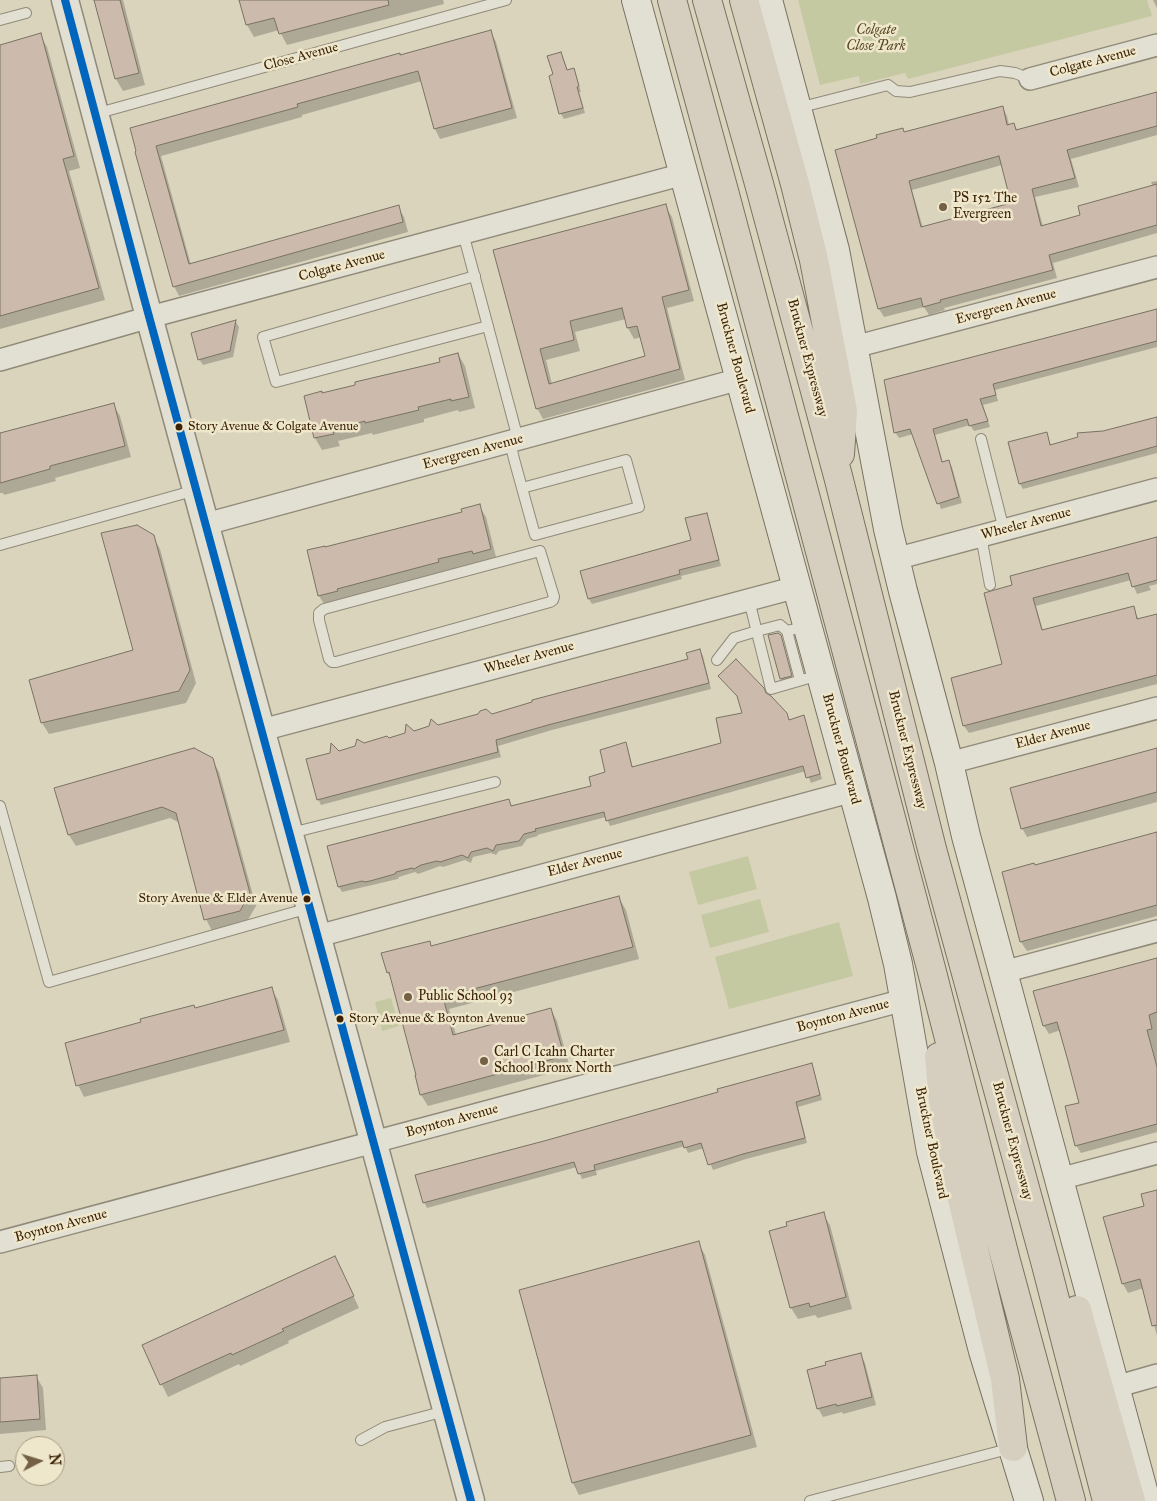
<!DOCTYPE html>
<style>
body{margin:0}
#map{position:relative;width:1157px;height:1501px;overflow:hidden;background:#dad4bd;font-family:"IM FELL Great Primer",serif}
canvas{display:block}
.north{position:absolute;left:15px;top:1436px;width:50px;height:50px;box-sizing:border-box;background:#efe7cc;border:1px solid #a7987c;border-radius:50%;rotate:85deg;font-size:14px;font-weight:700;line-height:20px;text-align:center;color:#3b2205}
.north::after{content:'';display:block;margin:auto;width:18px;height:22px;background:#736045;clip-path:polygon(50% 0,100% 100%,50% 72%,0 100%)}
</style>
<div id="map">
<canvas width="1157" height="1501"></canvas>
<div class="north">N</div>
</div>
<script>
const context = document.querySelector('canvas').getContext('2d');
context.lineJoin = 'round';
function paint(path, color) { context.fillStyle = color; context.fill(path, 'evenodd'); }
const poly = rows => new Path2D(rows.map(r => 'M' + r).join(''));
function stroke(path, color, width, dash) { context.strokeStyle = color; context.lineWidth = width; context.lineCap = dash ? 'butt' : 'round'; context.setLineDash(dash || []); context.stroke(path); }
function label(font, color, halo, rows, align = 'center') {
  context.font = font + ' "IM FELL Great Primer",serif'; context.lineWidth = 5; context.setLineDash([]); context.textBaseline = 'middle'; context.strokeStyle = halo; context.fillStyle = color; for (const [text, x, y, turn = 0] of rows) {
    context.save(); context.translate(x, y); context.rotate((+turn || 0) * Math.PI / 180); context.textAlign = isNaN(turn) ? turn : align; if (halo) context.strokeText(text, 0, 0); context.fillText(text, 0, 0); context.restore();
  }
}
const green = poly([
 [798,0,1147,0,1152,16,908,79,905,73,860,84,859,76,820,85],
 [748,856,757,889,698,905,689,872],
 [760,899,769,932,710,948,701,915],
 [839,922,853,976,729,1009,715,957],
 [391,998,399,1026,382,1031,375,1002]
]);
const shadow = poly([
 [95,0,123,0,145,85,123,91,116,79],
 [241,0,443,0,444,4,287,45,279,30,254,37,247,25],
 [1153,0,1157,0,1157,8],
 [491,32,496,42,517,118,440,139,435,129,422,81,302,115,302,117,161,156,191,265,398,207,404,217,408,232,179,296,174,286,136,153,400,56],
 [40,35,47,47,80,168,69,171,105,300,0,329,0,46],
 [561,53,568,71,573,70,576,75,581,92,579,92,585,113,564,119,561,114,550,76,554,75],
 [1157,93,1157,135,1071,159,1079,187,1035,197,1043,226,1082,216,1153,187,1151,182,1157,181,1157,233,1053,263,1057,278,944,308,945,310,929,315,924,307,884,317,879,309,836,151,1002,107,1007,116,1009,125,1014,124,1018,131],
 [1002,165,1013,204,923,228,912,190],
 [665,206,672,217,694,301,667,308,685,380,543,419,537,408,495,251],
 [626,319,628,328,634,339,642,337,647,357,552,384,546,360,580,351,575,332],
 [1157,310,1157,347,995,390,998,401,983,405,990,427,974,431,970,425,935,435,943,463,948,462,952,467,962,503,941,509,913,434,899,438,895,432,885,381],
 [236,322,239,327,233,357,203,365,199,359,192,334],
 [458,354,465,366,475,408,459,412,458,410,424,419,424,422,373,435,372,433,338,441,340,446,322,450,315,438,305,396,322,394,442,363],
 [113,404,120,416,131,457,55,478,56,481,4,495,3,493,0,493,0,434],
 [1157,418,1157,453,1023,489,1020,484,1009,443,1047,433,1051,446],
 [479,506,486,517,497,561,480,562,444,571,445,574,326,607,319,596,325,548,463,513],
 [706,514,709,520,721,566,681,576,682,579,592,604,589,599,692,541],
 [153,536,160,549,196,683,186,703,49,734,42,723,135,651],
 [1157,538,1157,584,1149,586,1151,590,1137,594,1131,580,1036,606,1043,631,1133,607,1139,620,1157,615,1157,684,969,733,964,726,952,679,1004,664,1014,586],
 [770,636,782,639,792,678,782,681,781,679],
 [700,651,703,656,711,689,552,730,498,746,501,757,321,805,318,799,339,752,438,726,491,715,690,660],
 [720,676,766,695,786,714,790,720,803,717,806,722,822,779,811,783,806,771,610,826,606,817,537,835,538,836,527,839,522,846,499,851,496,855,491,853,473,857,471,863,465,860,443,867,440,866,418,874,415,872,399,877,398,879,342,892,339,887,329,847,509,800,512,807,593,787,607,773,625,744,628,749,633,768,722,744,743,714,739,698],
 [1157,750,1157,802,1027,837,1022,828],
 [212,759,219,772,256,906,246,923,212,931,206,919,180,823,170,818,76,846,69,835],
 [1157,834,1157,916,1027,951,1021,942,1003,872,1035,867],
 [619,898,626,910,639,959,449,1009,456,1035,551,1010,557,1021,570,1068,428,1106,421,1095,418,1075,393,981,388,973,383,954,429,942,432,947],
 [1157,959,1157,1132,1081,1153,1076,1145,1081,1104,1061,1030,1049,1034,1044,1026,1035,992],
 [271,988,278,1000,290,1042,84,1097,78,1085,195,1009],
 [811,1065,814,1070,822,1100,798,1107,807,1143,746,1159,713,1170,704,1148,688,1153,685,1146,596,1171,597,1175,582,1179,577,1167,427,1208,424,1202,545,1142],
 [1157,1191,1157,1336,1144,1288,1128,1293,1123,1284,1105,1218,1145,1207],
 [823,1214,830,1225,852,1309,818,1318,815,1315,798,1319,791,1308,789,1226],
 [698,1243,705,1255,757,1447,579,1495,573,1483,521,1291],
 [335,1257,359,1308,288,1341,289,1343,240,1366,239,1364,168,1397,143,1346],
 [860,1354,865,1363,876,1405,843,1414,842,1412,823,1417,818,1408],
 [36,1376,43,1388,46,1430,0,1434,0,1379]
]);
const building = poly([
 [94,0,120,0,139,73,115,79,94,0],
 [239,0,388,0,389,5,279,34,274,18,246,25,239,0],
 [491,30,512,108,434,129,418,71,297,104,298,107,156,146,189,264,399,205,403,222,173,287,135,152,136,151,130,128,400,53,400,55,491,30],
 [41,33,74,156,63,159,99,288,0,316,0,45,41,33],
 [561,52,567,70,574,68,579,86,577,87,583,108,559,114,549,76,553,74,547,56,561,52],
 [1157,92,1157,126,1067,150,1075,178,1032,189,1041,226,1080,215,1078,206,1157,184,1157,225,1049,255,1053,270,940,300,941,302,923,307,921,298,878,309,835,150,877,138,876,135,903,128,904,132,1003,106,1007,125,1014,123,1016,130,1157,92],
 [999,156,1011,203,921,227,909,181,999,156],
 [666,204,689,290,662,297,680,369,536,409,493,250,666,204],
 [622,308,627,328,637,326,645,356,549,384,540,349,574,340,570,321,622,308],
 [1157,309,1157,341,993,384,996,395,980,399,988,421,969,426,967,419,933,429,942,462,949,460,959,497,937,504,910,429,894,433,884,380,1157,309],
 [236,320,230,351,198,360,191,333,236,320],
 [458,353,469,397,451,401,451,399,418,407,419,410,365,423,365,421,332,430,334,434,314,438,304,396,322,391,322,393,355,385,355,382,440,362,439,358,458,353],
 [114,403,125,446,50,466,50,469,0,483,0,433,114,403],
 [1157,417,1157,446,1019,484,1008,442,1047,432,1050,445,1078,437,1077,433,1103,431,1157,417],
 [480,504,491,549,473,554,472,551,438,559,439,562,337,589,338,591,318,596,307,550,325,546,325,547,462,512,461,509,480,504],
 [707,513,719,560,679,570,680,574,588,599,580,571,691,540,685,518,707,513],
 [137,525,154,535,190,670,179,691,41,723,29,680,133,650,101,533,137,525],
 [1157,537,1157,580,1132,587,1128,573,1033,598,1042,630,1134,606,1137,619,1157,614,1157,675,963,726,951,678,1002,664,984,593,1012,585,1010,576,1157,537],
 [778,633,781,635,792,676,780,679,768,635,778,633],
 [700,649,709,683,548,725,496,740,498,752,317,800,306,759,330,753,331,743,339,751,355,746,357,739,364,743,387,736,389,738,405,733,406,724,414,731,429,726,431,719,438,725,478,714,480,711,486,709,492,714,532,702,532,700,688,659,686,653,700,649],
 [736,659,764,688,766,693,771,696,787,713,789,720,804,715,820,774,806,778,803,766,606,821,604,812,535,829,536,831,524,834,519,841,496,845,493,851,487,848,471,852,468,858,462,855,440,862,437,861,421,865,414,869,412,868,396,872,395,874,370,881,365,882,362,881,338,887,327,846,509,799,511,806,591,786,589,777,605,772,600,750,626,742,632,767,721,743,716,718,742,713,737,696,718,676,736,659],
 [194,748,213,758,250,893,240,911,204,920,176,813,162,807,68,835,54,788,194,748],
 [1157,748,1157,792,1021,829,1010,788,1157,748],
 [1157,832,1157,905,1020,942,1002,872,1034,863,1035,865,1157,832],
 [619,896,633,947,443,997,453,1035,551,1008,564,1056,420,1095,415,1075,416,1075,389,972,387,973,381,953,430,941,431,946,619,896],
 [1157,958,1157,1012,1149,1015,1152,1029,1147,1030,1157,1067,1157,1124,1075,1146,1065,1106,1079,1103,1068,1061,1057,1022,1043,1026,1033,991,1157,958],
 [272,987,284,1030,76,1086,65,1043,141,1022,140,1019,194,1005,195,1008,272,987],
 [812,1063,820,1095,796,1102,805,1138,743,1154,708,1165,701,1143,684,1148,682,1141,594,1165,595,1170,578,1174,574,1162,423,1203,415,1175,544,1141,718,1092,717,1089,732,1085,812,1063],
 [1157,1190,1157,1325,1152,1326,1140,1279,1122,1284,1103,1217,1144,1206,1141,1194,1157,1190],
 [824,1212,846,1297,810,1307,809,1303,790,1308,769,1231,787,1226,786,1222,824,1212],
 [699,1241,751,1435,572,1483,519,1290,699,1241],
 [335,1256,354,1296,282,1329,284,1331,232,1355,231,1353,160,1385,142,1345,335,1256],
 [861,1353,872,1397,837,1406,836,1404,817,1409,807,1370,826,1365,825,1362,861,1353],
 [37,1375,40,1419,0,1422,0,1378,37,1375]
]);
const service = poly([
 [0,20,26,13],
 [798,108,888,85,896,91,910,92,1000,71,1015,73,1030,79],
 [95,114,506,0],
 [463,233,518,439],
 [475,276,263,337,276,382,488,326],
 [981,439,1004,530],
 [510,442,514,459,522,488,535,535,639,507,626,460,522,488],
 [981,536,990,585],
 [0,545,196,490],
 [540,551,554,597,553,600,550,602,336,662,332,662,329,659,319,620,319,613,324,609,540,551],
 [749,600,771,689,819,675],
 [787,631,800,680],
 [717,660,734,638,757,631,780,625,787,631,807,626],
 [0,806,49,982,309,908],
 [291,833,495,782],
 [361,1440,385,1427,445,1411],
 [0,1467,9,1466],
 [810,1501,1012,1448]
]);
const minor = poly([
 [1030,79,1157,45],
 [854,347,1157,267],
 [0,360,150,317,684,174],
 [206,524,740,379],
 [895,559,1157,489],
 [262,730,797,587],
 [949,763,1157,708],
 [318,936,853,791],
 [1003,972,1157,931],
 [1059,1179,1157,1153],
 [0,1242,904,1000],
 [1115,1387,1157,1375]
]);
const tertiary = poly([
 [65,0,144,298,471,1501]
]);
const secondary = poly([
 [636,0,882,898,898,964,931,1152,983,1351,1029,1501],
 [768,0,835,250,888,529,903,591,949,763,966,836,1003,972,1146,1501]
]);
const motorway = poly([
 [672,0,724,191,931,968,1006,1261,1071,1501],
 [707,0,758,180,838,476,932,849,1045,1261,1107,1501],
 [744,0,795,184,814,260,843,411,840,454],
 [939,1057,943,1100,962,1199,1005,1379,1013,1447],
 [1077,1310,1131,1501]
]);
const bus1 = poly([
 [65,0,144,298,471,1501]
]);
const markers = [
 [943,207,5,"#736045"],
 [179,427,4.5,"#3b2205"],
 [307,899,4.5,"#3b2205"],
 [408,997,5,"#736045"],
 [340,1019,4.5,"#3b2205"],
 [484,1061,5,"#736045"]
];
const busNames = [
 ["Story Avenue & Colgate Avenue",188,427],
 ["Story Avenue & Elder Avenue",298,899,"right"],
 ["Story Avenue & Boynton Avenue",349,1019]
];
const parkNames = [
 ["Colgate",876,31],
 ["Close Park",876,47]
];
const streetNames = [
 ["Close Avenue",301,57,-15],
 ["Colgate Avenue",1093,62,-15],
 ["Colgate Avenue",342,266,-15],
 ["Evergreen Avenue",1006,307,-15],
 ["Bruckner Boulevard",735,358,75],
 ["Bruckner Expressway",807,358,75],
 ["Evergreen Avenue",473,452,-15],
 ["Wheeler Avenue",1026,524,-15],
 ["Wheeler Avenue",529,658,-15],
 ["Elder Avenue",1053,735,-15],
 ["Bruckner Boulevard",841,749,75],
 ["Bruckner Expressway",907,750,76],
 ["Elder Avenue",585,863,-15],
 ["Boynton Avenue",843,1016,-15],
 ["Boynton Avenue",452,1121,-15],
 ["Bruckner Expressway",1012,1141,75],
 ["Bruckner Boulevard",931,1143,78],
 ["Boynton Avenue",61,1226,-15]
];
const poiNames = [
 ["PS 152 The",953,199],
 ["Evergreen",953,215],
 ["Public School 93",418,997],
 ["Carl C Icahn Charter",494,1053],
 ["School Bronx North",494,1069]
];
paint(green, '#c5c9a2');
paint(shadow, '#0003');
paint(building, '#ccbbad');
stroke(building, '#797262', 1);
stroke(service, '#908a79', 12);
stroke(minor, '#908a79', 24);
stroke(tertiary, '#908a79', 29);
stroke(secondary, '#797262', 30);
stroke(motorway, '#797262', 30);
stroke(service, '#e2dfd3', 10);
stroke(minor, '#e2dfd3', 21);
stroke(tertiary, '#e2dfd3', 26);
stroke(secondary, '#e2dfd3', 28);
stroke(motorway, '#d6cfbf', 28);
stroke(bus1, '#0065bd', 8);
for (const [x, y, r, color] of markers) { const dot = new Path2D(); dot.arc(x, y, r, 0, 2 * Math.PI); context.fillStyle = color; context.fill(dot); stroke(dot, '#efe7cc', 2); }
label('13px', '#3b2205', '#efe7cc', busNames, 'left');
label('italic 14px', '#594a27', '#efe7cc', parkNames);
label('14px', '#3b2205', '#efe7cc', streetNames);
label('14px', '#3b2205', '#efe7cc', poiNames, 'left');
</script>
